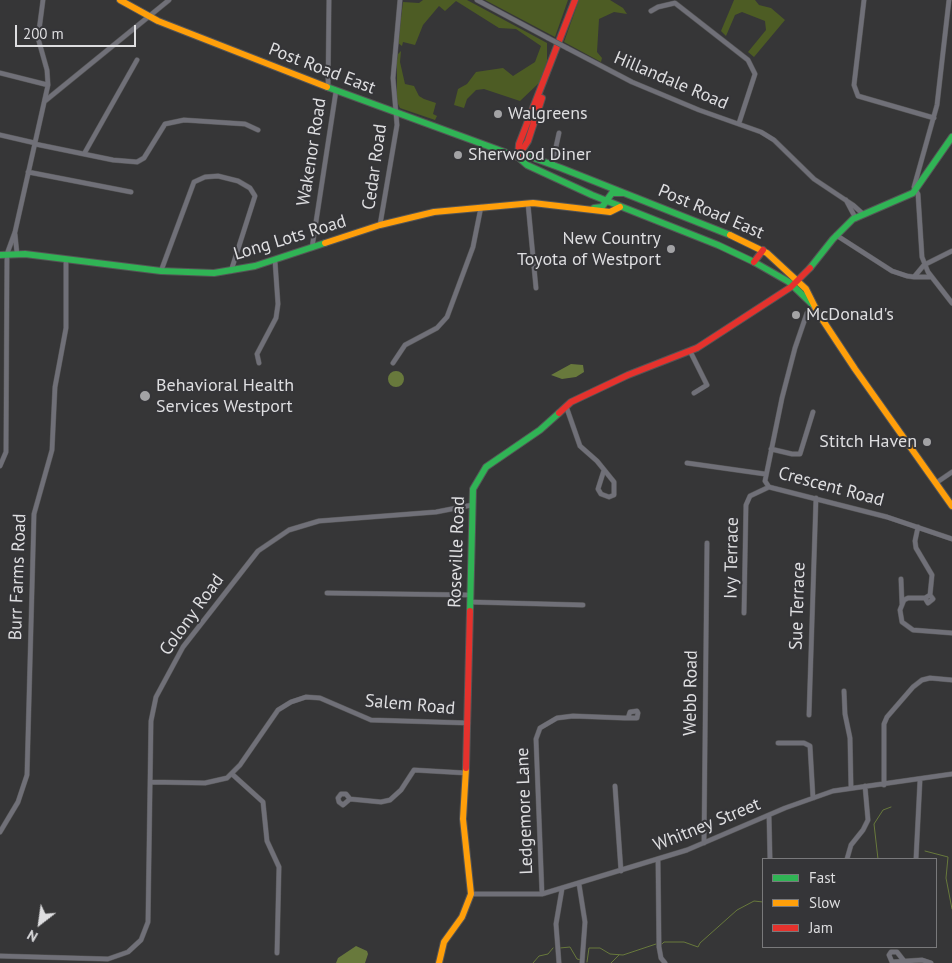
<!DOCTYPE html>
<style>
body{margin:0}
#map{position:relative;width:952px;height:963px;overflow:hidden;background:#363637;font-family:"PT Sans",sans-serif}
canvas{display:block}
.legend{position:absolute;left:762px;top:858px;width:175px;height:90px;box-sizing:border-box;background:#353538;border:1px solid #79797b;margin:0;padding:6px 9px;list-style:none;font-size:15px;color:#dedee0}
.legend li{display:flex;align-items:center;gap:10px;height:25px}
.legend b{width:25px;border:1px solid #79797b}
.north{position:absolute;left:15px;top:898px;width:50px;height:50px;-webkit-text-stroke:4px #353538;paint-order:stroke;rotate:210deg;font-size:14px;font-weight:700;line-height:20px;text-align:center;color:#dedee0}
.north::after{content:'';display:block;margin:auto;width:18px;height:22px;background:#dedee0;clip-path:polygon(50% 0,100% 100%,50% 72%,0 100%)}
.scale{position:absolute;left:15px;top:25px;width:121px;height:22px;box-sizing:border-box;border:2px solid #dedee0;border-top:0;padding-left:6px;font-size:15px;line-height:18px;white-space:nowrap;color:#dedee0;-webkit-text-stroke:4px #353538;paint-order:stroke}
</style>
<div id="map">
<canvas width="952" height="963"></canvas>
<ul class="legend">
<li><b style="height:6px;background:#30b455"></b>Fast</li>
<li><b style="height:6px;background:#ff9f0a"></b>Slow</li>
<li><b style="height:6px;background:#e5322d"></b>Jam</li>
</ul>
<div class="north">N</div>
<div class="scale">200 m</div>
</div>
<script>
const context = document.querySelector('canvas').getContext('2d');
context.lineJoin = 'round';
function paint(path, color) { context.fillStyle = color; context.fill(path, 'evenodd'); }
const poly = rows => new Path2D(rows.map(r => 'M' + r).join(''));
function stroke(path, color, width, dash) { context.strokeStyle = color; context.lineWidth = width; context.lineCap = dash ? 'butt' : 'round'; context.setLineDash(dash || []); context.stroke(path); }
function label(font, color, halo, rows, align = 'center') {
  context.font = font + ' "PT Sans",sans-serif'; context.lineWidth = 4; context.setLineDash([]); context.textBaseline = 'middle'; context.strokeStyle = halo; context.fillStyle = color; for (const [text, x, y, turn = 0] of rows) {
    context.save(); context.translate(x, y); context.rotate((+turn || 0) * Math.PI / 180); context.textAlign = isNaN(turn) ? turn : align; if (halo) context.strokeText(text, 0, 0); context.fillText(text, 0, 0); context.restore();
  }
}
const green = poly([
 [423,0,467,0,547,43,547,61,540,82,520,101,484,89,476,90,467,99,464,108,454,105,458,89,467,84,476,72,503,68,513,76,535,62,541,46,516,29,499,28,456,1,445,11,439,6,423,25,415,45,403,42,402,46,398,43,403,2,419,3],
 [485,0,568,0,555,37],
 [579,0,610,0,623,8,627,14,614,12,599,19,597,52,602,58,601,62,564,42],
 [734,0,755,0,759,5,771,8,785,20,754,57,748,52,766,30,765,21,742,12,735,15,726,36,721,31],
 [401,51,400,62,405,84,414,86,419,96,424,99,436,103,433,114,437,116,435,120,400,108,397,102,397,59,398,54]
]);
const water = poly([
 [571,364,583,365,584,372,576,377,562,379,551,375],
 '388 379a8 8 0 1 1 16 0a8 8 0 1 1-16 0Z',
 [356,946,367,951,368,954,365,963,336,963,338,958]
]);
const stream = poly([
 [925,851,948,857,946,878,952,909],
 [878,859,874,824,883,810,891,807],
 [662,944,664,942,684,942,698,947,700,943,737,910,754,901,763,902],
 [560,948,570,947,577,959,581,960],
 [587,962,589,948,600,948,610,954,623,955,656,944],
 [533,963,539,956,548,954,553,948],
 [611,963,619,955]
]);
const street = poly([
 [477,0,548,38],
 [864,0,854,85,858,96,934,118],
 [949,0,937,105,914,187,918,194,922,257,928,272,952,303],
 [651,11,658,7,675,3,748,60,755,74,739,123],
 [567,48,632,82,699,110,761,132,774,140,814,179,853,205,863,214],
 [0,73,48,85],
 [328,88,329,0],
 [45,101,169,0],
 [0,135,35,143],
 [35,144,113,160,137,162,144,158,165,124,184,120,245,124,258,130],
 [84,154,137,60],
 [552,165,559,133],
 [28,172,131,192],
 [846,200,855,217],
 [528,204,536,288],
 [380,225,397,125,393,78,400,0],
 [15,234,17,254],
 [836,235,892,271,907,276,914,277,924,265,952,251],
 [312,248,336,91],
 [161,271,194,182,205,177,218,176,238,181,250,188,255,196,231,271],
 [914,277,931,277],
 [814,306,807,313,795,348,782,398,765,481,769,487,887,517,952,539],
 [690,351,707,385,694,393],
 [259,363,257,354,276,318,278,304,275,261],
 [393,363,405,345,437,328,447,317,473,247,481,207],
 [566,406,580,446,597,461,614,482,614,495,609,497,601,494,598,489,604,470],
 [771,449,792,454,800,454,813,412],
 [687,463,765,474],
 [0,466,6,452,7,254,15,232,48,85,47,70,38,38,43,0],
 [936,483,952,472],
 [918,527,915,541,916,548,932,575,930,595,925,598,928,603,933,599,930,595],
 [901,579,902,604],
 [327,593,470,595],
 [925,598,908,598,904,600,900,610,902,622,913,630,952,633],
 [470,602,583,605],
 [744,613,746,505,750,496,769,487],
 [844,691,845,714,850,738,851,787],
 [809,715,816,498],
 [778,743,804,743,810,746,813,798],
 [232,774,263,802,267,841,279,867,277,953],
 [151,782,205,783,227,778,240,765,278,710,291,702,306,697,320,698,371,720,468,723],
 [884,785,884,724,887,717,913,687,922,680,930,678,952,680],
 [615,786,621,871],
 [350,799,343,805,339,802,338,798,341,794,346,794,350,799,381,802,390,800,401,790,414,770,466,773],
 [769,815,770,859],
 [0,832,18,802,27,775,34,514,52,450,55,387,66,328,66,260],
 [704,843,707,543],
 [658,859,659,947,661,958,665,963],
 [847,859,851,845,863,830,868,820,865,786],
 [916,859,920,780],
 [579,884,585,922,582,963],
 [471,894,542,894,687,850,785,808,833,791,952,774],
 [542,894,536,739,540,728,557,718,573,716,624,718,637,718,638,713,637,711,630,712,628,718],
 [0,956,108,959,128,952,141,940,148,922,151,721,156,697,183,647,258,551,289,530,319,521,436,512,472,505],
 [904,961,897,952,891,952,889,955,892,962,922,960,931,963],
 [559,963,556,924,562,889]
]);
const fast = poly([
 [327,87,518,157,531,157,561,168,730,235],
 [518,157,527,165,592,195,718,245,754,262,789,282,812,304],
 [594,208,602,207,612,193,622,193],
 [0,255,25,254,161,271,214,273,255,266,325,243],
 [810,268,833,239,853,219,913,193,952,137],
 [470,611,473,489,486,467,540,430,559,413]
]);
const slow = poly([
 [120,0,158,21,327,87],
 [730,235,767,253,806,289,818,313,855,369,952,506],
 [325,243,380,225,434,212,533,203,610,212,620,207],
 [439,963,444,942,462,917,471,894,463,819,466,768]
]);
const jam = poly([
 [519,155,528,141,542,98],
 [518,157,519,144,575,0],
 [754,262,763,250],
 [559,413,571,402,628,375,697,348,791,287,810,268],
 [466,768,470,611]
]);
const streetBridge = poly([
 [548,38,567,48]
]);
const markers = [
 [498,114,5,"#a3a3a5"],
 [458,155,5,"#a3a3a5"],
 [671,249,5,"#a3a3a5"],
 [796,315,5,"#a3a3a5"],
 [145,396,6,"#a3a3a5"],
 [927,442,5,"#a3a3a5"]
];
const streetNames = [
 ["Post Road East",322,69,21],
 ["Hillandale Road",671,81,23],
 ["Wakenor Road",312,152,-81],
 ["Cedar Road",375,167,-82],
 ["Post Road East",711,212,23],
 ["Long Lots Road",290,238,-17],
 ["Crescent Road",831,487,15],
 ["Roseville Road",457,552,-88],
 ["Ivy Terrace",732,558,-89],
 ["Burr Farms Road",18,577,-88],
 ["Sue Terrace",798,606,-88],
 ["Colony Road",192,615,-54],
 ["Webb Road",691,693,-89],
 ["Salem Road",410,705,5],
 ["Ledgemore Lane",525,811,-92],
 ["Whitney Street",707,825,-22]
];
const poiNames = [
 ["Walgreens",508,114],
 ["Sherwood Diner",468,155],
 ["New Country",661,239,"right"],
 ["Toyota of Westport",661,260,"right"],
 ["McDonald's",806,315],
 ["Behavioral Health",156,386],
 ["Services Westport",156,407],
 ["Stitch Haven",917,442,"right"]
];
paint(green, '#4d5c24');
paint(water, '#68793c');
stroke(stream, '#68793c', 1);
stroke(street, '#545455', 5.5);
stroke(fast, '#545455', 8);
stroke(slow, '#545455', 8);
stroke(jam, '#545455', 8);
stroke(street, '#707078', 4.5);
stroke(fast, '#30b455', 6);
stroke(slow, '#ff9f0a', 6);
stroke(jam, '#e5322d', 6);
stroke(streetBridge, '#545455', 5.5, []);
stroke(streetBridge, '#707078', 4.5);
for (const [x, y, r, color] of markers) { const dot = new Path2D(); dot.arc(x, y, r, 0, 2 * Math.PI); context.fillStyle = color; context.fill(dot); stroke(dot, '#353538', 2); }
label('18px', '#dedee0', '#353538', streetNames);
label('18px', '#dedee0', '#353538', poiNames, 'left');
</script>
